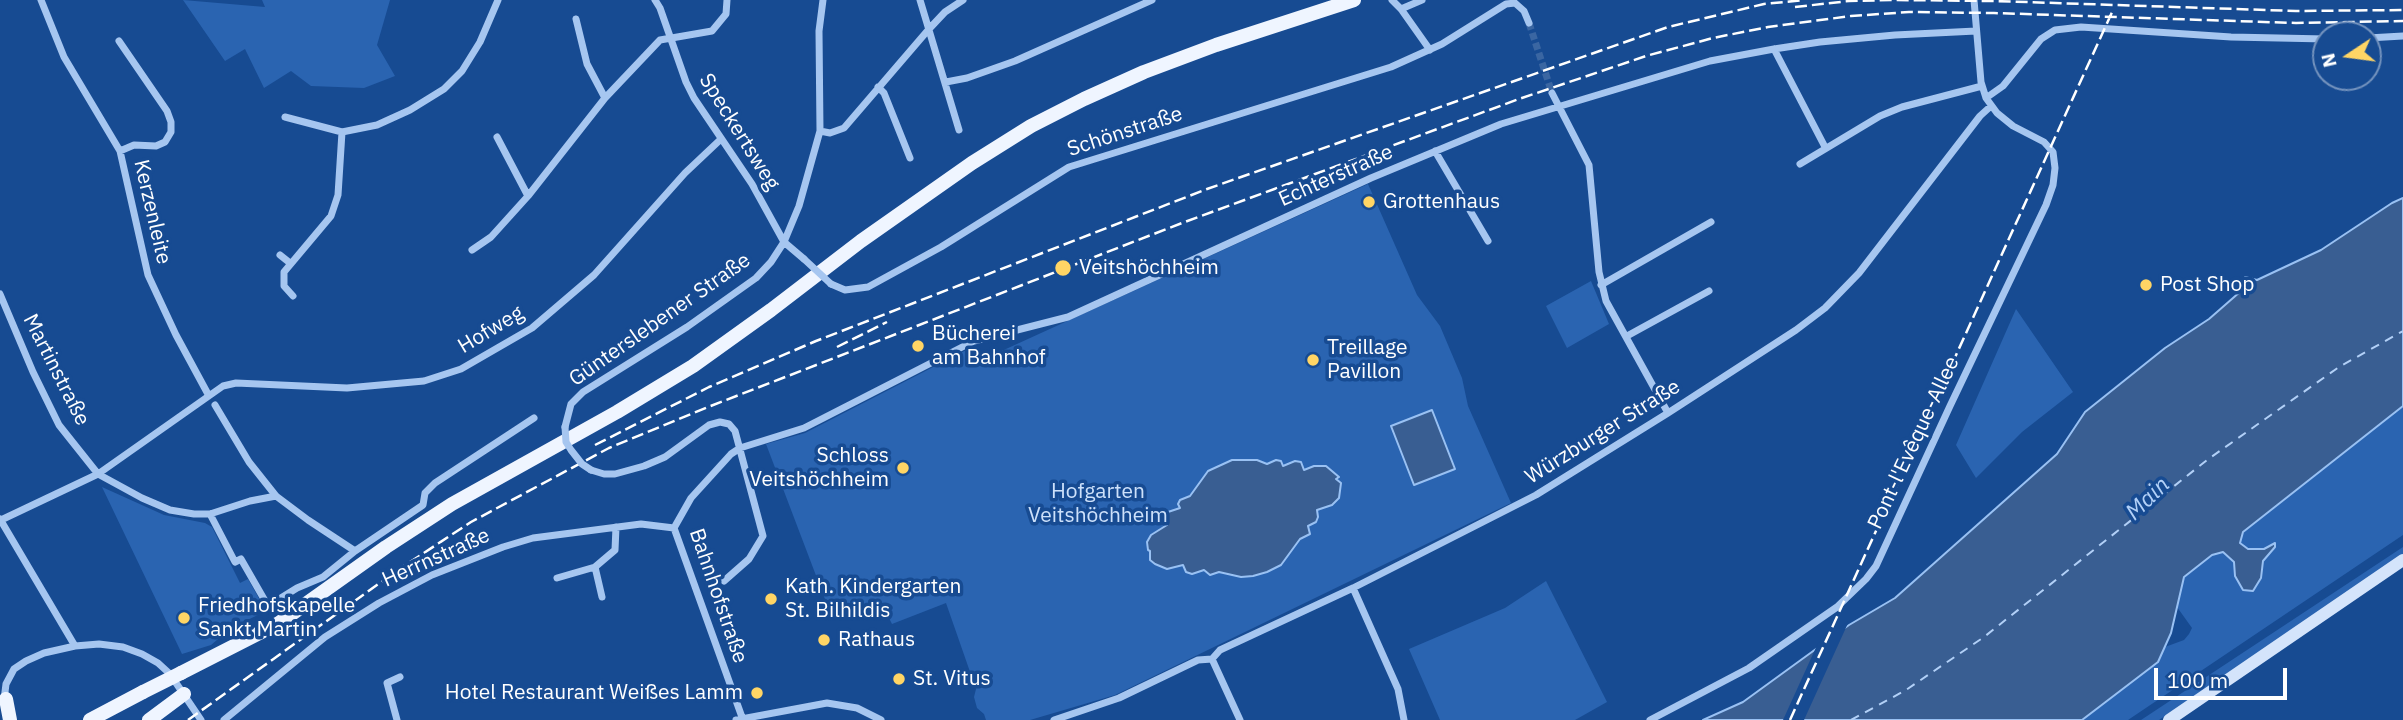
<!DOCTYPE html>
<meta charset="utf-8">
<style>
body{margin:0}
#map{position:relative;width:2403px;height:720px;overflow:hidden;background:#174b92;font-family:"IBM Plex Sans",sans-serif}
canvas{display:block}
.north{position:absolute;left:2312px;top:21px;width:70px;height:70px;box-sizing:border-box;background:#174b92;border:2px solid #7493be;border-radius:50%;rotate:257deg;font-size:19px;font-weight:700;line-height:28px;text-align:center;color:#fff}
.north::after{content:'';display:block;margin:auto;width:24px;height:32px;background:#ffd565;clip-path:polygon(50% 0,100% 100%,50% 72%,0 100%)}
.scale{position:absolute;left:2154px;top:668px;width:133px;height:32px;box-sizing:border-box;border:4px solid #fff;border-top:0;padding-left:9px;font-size:21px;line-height:24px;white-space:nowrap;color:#fff;-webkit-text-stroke:5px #174b92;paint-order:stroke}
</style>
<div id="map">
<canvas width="2403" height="720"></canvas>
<div class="north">N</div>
<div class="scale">100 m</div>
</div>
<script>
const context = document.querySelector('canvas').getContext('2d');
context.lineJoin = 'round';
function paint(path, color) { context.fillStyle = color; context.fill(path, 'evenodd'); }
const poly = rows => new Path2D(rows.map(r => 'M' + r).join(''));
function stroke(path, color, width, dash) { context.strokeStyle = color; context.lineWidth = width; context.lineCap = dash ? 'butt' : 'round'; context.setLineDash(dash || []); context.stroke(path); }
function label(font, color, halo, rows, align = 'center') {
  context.font = font + ' "IBM Plex Sans",sans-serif'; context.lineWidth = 7; context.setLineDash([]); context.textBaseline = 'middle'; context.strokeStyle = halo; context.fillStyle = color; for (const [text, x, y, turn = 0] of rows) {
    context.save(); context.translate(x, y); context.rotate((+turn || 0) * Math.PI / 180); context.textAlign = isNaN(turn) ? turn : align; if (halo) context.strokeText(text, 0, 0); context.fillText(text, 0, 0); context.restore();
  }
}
const green = poly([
 [183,0,265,7,262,0,390,0,377,45,395,76,364,88,311,86,291,71,264,88,245,49,225,61],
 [1368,184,1417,295,1440,326,1462,378,1468,406,1511,503,1115,695,1030,720,986,720,984,714,977,708,974,697,976,689,946,603,892,624,882,604,831,615,766,444,805,433,974,346,979,349,984,359],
 [1591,281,1609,324,1567,348,1546,306],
 [2016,309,2073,392,2022,432,1976,478,1956,445],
 [2403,406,2403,535,2128,720,2082,720,2158,662,2165,647,2184,640,2189,634,2192,628,2177,607,2184,577,2212,555,2223,552,2234,561,2235,576,2261,578,2263,561,2275,548,2275,543,2264,549,2248,549,2240,543,2243,532],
 [102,487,164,515,205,523,212,527,240,583,248,579,266,611,231,628,211,645,182,654],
 [2403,547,2403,554,2159,720,2141,720],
 [1546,581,1607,702,1575,720,1440,720,1409,649,1505,608]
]);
const water = poly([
 [2403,198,2403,406,2243,532,2240,543,2248,549,2264,549,2275,543,2275,547,2263,561,2261,578,2253,591,2243,590,2235,576,2234,562,2223,552,2212,555,2184,577,2171,633,2158,662,2082,720,1703,720,1743,702,1849,625,1895,598,2057,454,2085,412,2165,348,2209,319,2241,291,2245,277,2257,280,2321,250,2392,203,2403,198],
 [1432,410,1455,469,1414,485,1391,426,1432,410],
 [1232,460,1257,460,1267,464,1276,460,1281,461,1283,466,1295,461,1301,462,1304,470,1314,466,1326,466,1339,477,1336,479,1341,483,1339,498,1332,505,1317,510,1318,517,1316,522,1308,526,1310,534,1300,539,1281,565,1267,572,1253,576,1241,577,1219,572,1210,575,1204,570,1192,574,1186,572,1183,565,1167,569,1155,564,1150,560,1150,551,1148,550,1147,542,1151,535,1167,525,1164,518,1168,512,1180,508,1178,504,1180,500,1190,496,1208,471,1232,460]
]);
const pier = poly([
 [1849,621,1804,720,1783,720,1818,643]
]);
const ferry = poly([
 [1851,720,1906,690,1984,637,2207,460,2339,367,2403,331]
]);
const minorTunnel = poly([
 [1529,23,1552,93]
]);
const minor = poly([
 [41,0,64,57,120,151,148,275,176,335,209,396],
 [655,0,660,8,686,82,694,98,752,184,784,242,804,259],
 [920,0,959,130],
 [1392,0,1401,9,1430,50],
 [1401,9,1422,0],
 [576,19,587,64,605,98],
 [2368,38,2403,36],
 [119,41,167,111,171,122,171,132,165,142,156,146,134,145,120,151],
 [1774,49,1825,147],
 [946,82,967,78,1015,61,1152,0],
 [878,87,884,93,910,158],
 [1552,93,1589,165,1599,272,1606,301,1668,413],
 [1986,98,2003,86,2041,39,2055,30,2081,27,2231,37,2326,39],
 [285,117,342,132,377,125,410,110,444,89,462,71,480,42,498,0],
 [820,131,830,133,844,128,929,29,945,12,963,0],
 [497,137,528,196],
 [1435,151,1488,241],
 [1800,164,1880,116,1902,107,1982,86],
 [472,250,491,237,528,196,605,98,660,40,712,31,726,14,727,0],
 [280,255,290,263],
 [831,284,845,290,868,287,941,247,1069,167,1391,67,1442,44,1506,4,1515,3,1524,11,1529,23],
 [1601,285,1711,222],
 [0,294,33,372,59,425,98,474,142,498,170,510,194,514,210,514,250,501,276,496],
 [293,296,284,286,284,272,331,216,338,195,342,132],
 [1627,336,1709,291],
 [215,405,249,462,276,496,308,520,355,551],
 [565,427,571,404,583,392,687,327,756,278,771,262,784,242,799,206,820,131,819,31,823,0],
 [591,470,604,474,615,474,644,466,665,457,709,425,720,422,729,424,735,431,763,536,749,559,724,581],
 [210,514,235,562,241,559,268,606,297,588,323,577,355,551,423,505,425,493,435,483,534,418],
 [0,519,75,646],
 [1,520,98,474,223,386,236,383,347,388,424,381,461,369,532,328,594,275,685,173,721,139],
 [595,567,602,597],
 [557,578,595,567,615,550,616,527],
 [1353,588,1398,689,1404,720],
 [1212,659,1220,650,1353,588,1536,495,1668,413,1796,330,1825,308,1859,273,1980,116,1991,106],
 [1212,659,1240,720],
 [4,700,6,684,14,669,26,661,44,653,75,646,99,644,123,647,142,654,158,663,170,674,201,720],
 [224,720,325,637,379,603,432,575,503,547,533,538,641,524,674,528],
 [397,720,387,683,400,677],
 [736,720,827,703,857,708,881,720],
 [743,720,674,528,691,498,731,454,740,448,804,428,974,341,1068,317,1371,178,1501,124,1710,61,1774,49,1820,42,1895,35,1976,31],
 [1054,720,1119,698,1198,660,1212,659],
 [1650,720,1749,668,1837,607,1866,579,1876,566,1950,406,2046,205,2053,185,2055,168,2053,152,2044,142,2013,126,1997,113,1986,98,1981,82,1974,0]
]);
const secondary = poly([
 [2169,720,2403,560]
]);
const primary = poly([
 [181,673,279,623,386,547,452,504,617,412,693,366,771,310,861,241,972,163,1031,126,1084,99,1144,72,1216,45,1354,0],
 [6,699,10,720],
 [90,720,143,692],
 [149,720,184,694]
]);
const rail = poly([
 [1795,7,1849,1,1893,0,1994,1,2296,11,2403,10],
 [837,347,887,322],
 [595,445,709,387,816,341,1207,189,1668,27,1764,4,1804,0],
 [188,720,398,570,471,522,609,448,708,407,1182,223,1519,99,1646,56,1713,38,1768,27,1851,16,1909,12,1994,13,2296,23,2403,21],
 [1790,720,2113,10]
]);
const minorBridge = poly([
 [804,259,831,284],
 [565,427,566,442,571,450,582,464,591,470]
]);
const primaryBridge = poly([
 [143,692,181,673]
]);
const markers = [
 [1369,202,7,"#ffd565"],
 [1063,268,9,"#ffd565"],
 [2146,285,7,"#ffd565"],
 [918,346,7,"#ffd565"],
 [1313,360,7,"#ffd565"],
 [903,468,7,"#ffd565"],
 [771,599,7,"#ffd565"],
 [184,618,7,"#ffd565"],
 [824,640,7,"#ffd565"],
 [899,679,7,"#ffd565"],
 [757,693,7,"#ffd565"]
];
const streetNames = [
 ["Speckertsweg",739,132,58],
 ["Schönstraße",1125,132,-18],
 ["Echterstraße",1336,176,-24],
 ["Kerzenleite",152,212,77],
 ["Günterslebener Straße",660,320,-35],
 ["Hofweg",491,330,-31],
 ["Martinstraße",56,370,63],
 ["Würzburger Straße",1603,432,-32],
 ["Pont-l'Evêque-Allee",1914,443,-65],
 ["Herrnstraße",436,558,-24],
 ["Bahnhofstraße",718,596,71]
];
const poiNames = [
 ["Grottenhaus",1383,202],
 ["Veitshöchheim",1079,268],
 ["Post Shop",2160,285],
 ["Bücherei",932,334],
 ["am Bahnhof",932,358],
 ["Treillage",1327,348],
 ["Pavillon",1327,372],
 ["Schloss",889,456,"right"],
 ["Veitshöchheim",889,480,"right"],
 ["Kath. Kindergarten",785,587],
 ["St. Bilhildis",785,611],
 ["Friedhofskapelle",198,606],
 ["Sankt Martin",198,630],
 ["Rathaus",838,640],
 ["St. Vitus",913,679],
 ["Hotel Restaurant Weißes Lamm",743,693,"right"]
];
const parkNames = [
 ["Hofgarten",1098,492],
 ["Veitshöchheim",1098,516]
];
const waterNames = [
 ["Main",2148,499,-44]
];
paint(green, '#2a64b1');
paint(water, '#395e92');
stroke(water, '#99c1f3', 2);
paint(pier, '#174b92');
stroke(ferry, '#b2d0f7', 2, [9, 7]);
stroke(minorTunnel, '#3a66a2', 7, [7, 3.5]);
stroke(minor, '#a6c6f0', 7);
stroke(secondary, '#d4e4fb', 12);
stroke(primary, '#eff5ff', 14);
stroke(rail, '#fff', 2.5, [12, 5]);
stroke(minorBridge, '#a6c6f0', 7);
stroke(primaryBridge, '#eff5ff', 14);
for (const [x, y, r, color] of markers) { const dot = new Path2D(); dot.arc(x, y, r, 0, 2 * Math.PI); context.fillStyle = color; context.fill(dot); stroke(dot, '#174b92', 2.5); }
label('21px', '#fff', '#174b92', streetNames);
label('21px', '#fff', '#174b92', poiNames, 'left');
label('21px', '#cde1fb', '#174b92', parkNames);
label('italic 23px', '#b2d0f7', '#174b92', waterNames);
</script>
